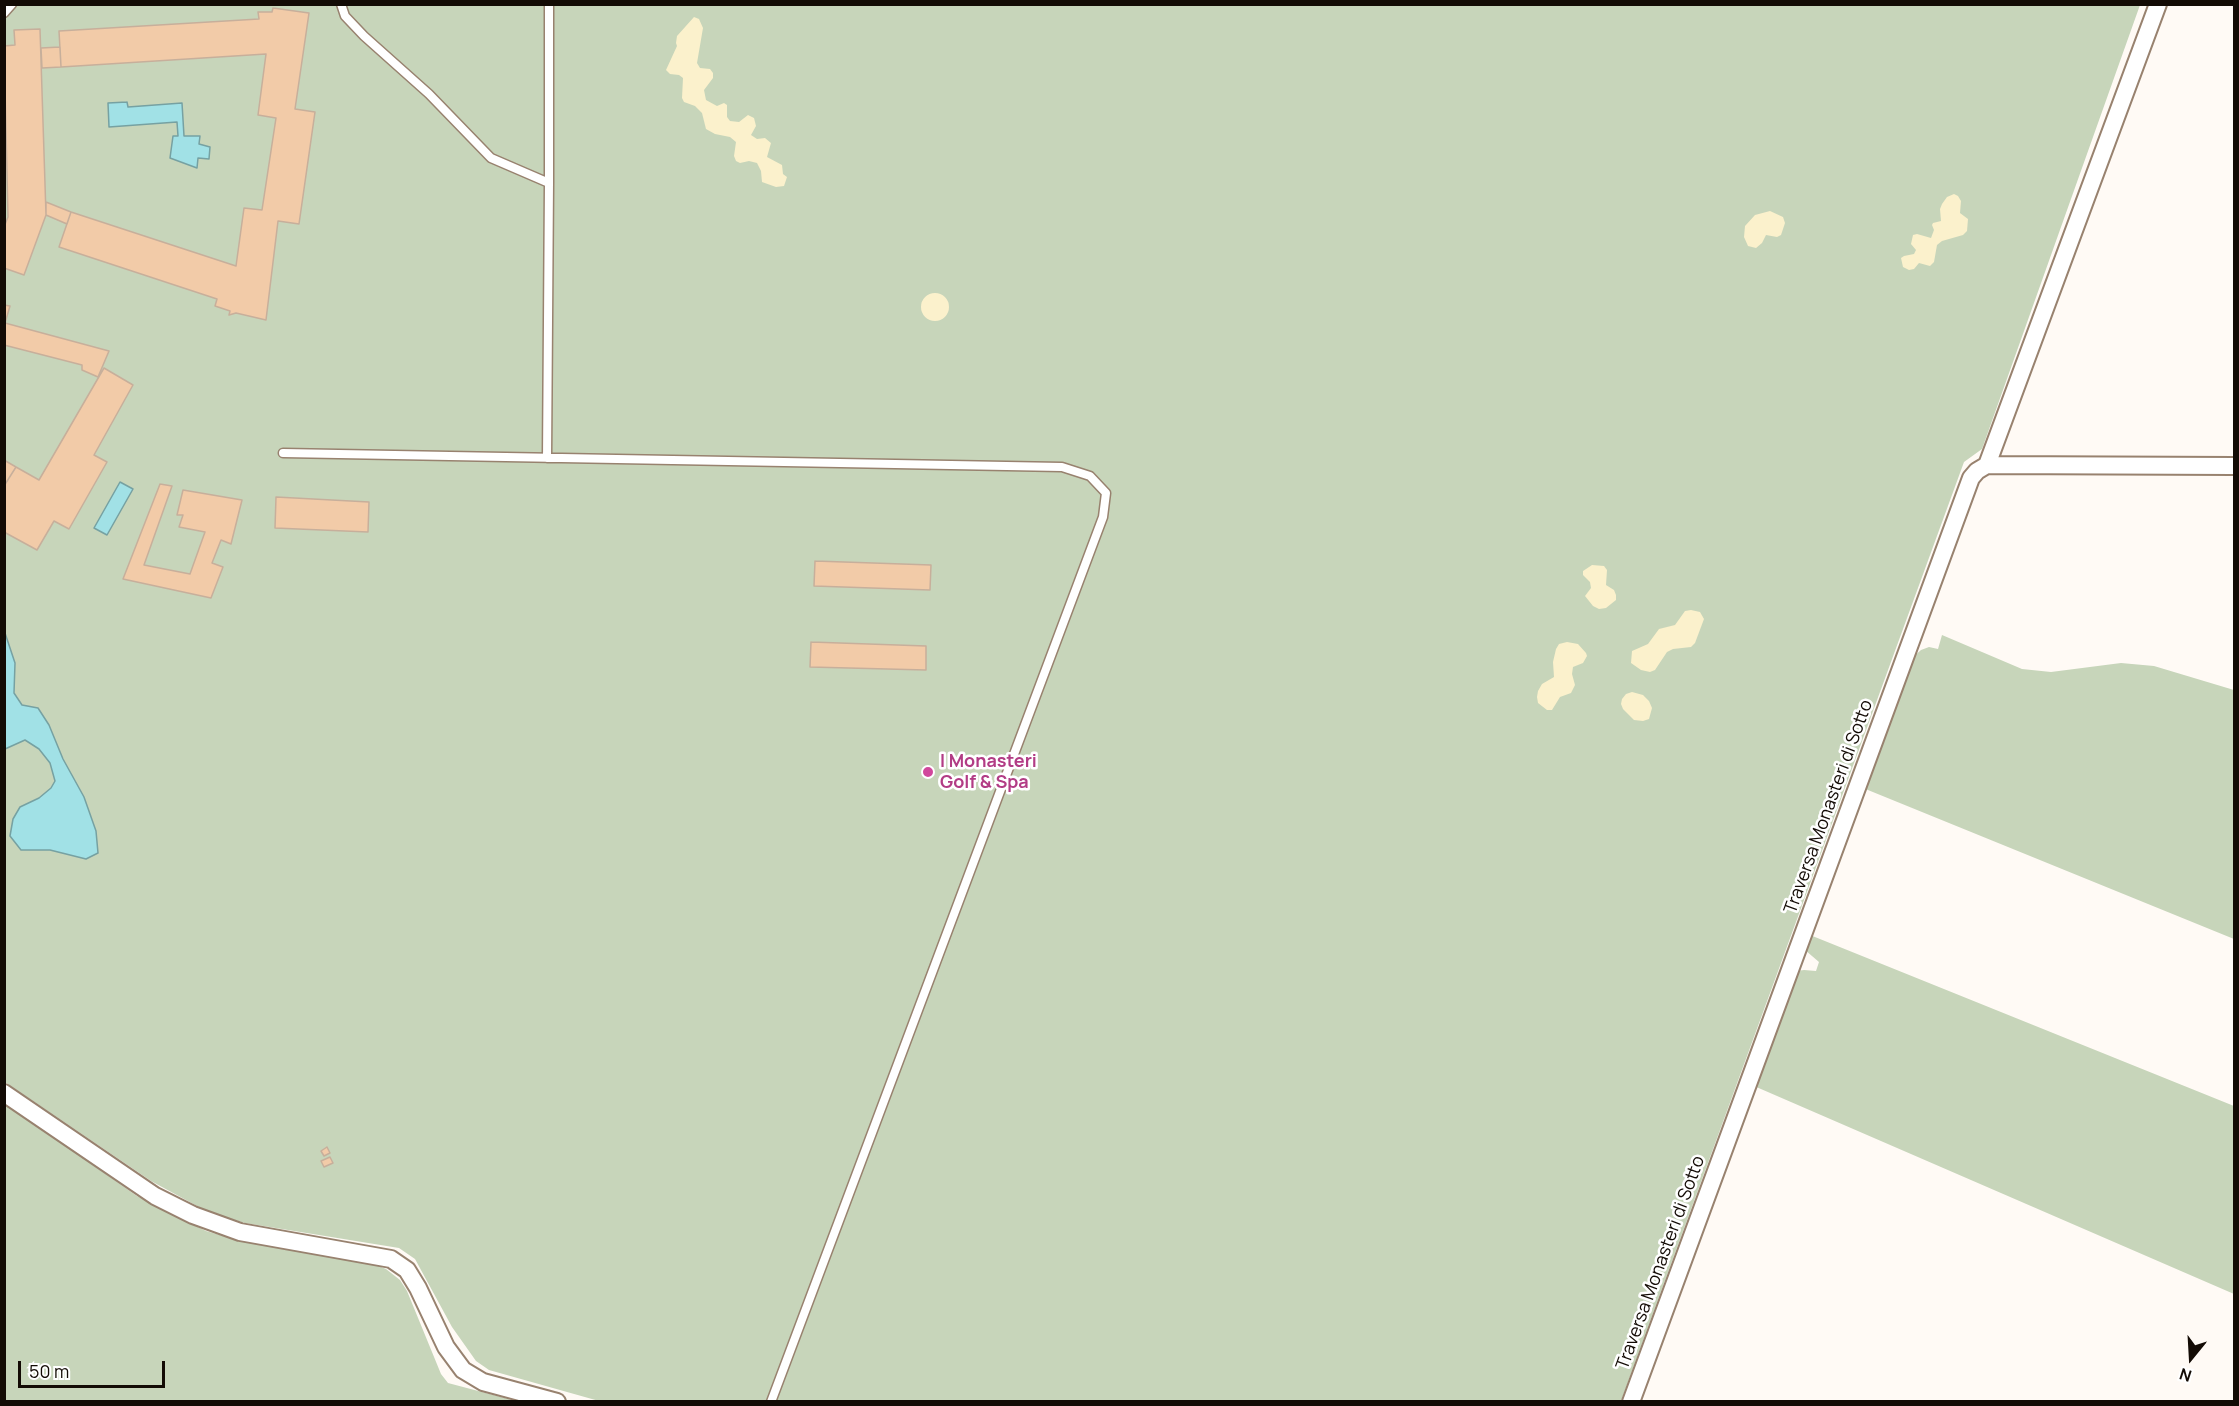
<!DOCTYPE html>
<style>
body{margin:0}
#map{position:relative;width:2239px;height:1406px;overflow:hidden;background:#fffaf5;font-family:Manrope,sans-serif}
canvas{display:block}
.frame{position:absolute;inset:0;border:6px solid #130b05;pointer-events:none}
.north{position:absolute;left:2161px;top:1328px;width:60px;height:60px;-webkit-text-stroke:4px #fff;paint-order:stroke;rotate:198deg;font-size:16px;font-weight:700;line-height:24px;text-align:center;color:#130b05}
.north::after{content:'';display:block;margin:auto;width:21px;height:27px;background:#130b05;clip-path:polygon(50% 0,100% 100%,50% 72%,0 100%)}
.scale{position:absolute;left:18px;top:1361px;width:147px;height:27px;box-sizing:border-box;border:3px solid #130b05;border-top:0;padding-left:8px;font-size:18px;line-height:21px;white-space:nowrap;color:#130b05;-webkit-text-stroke:4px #fff;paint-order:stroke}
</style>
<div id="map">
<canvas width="2239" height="1406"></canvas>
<div class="frame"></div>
<div class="north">N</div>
<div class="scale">50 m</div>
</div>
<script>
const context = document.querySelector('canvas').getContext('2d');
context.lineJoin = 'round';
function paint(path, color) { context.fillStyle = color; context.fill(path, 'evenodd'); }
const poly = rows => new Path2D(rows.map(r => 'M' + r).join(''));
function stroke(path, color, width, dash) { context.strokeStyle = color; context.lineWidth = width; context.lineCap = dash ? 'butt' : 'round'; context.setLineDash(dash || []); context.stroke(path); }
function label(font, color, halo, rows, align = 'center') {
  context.font = font + ' Manrope,sans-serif'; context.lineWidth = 5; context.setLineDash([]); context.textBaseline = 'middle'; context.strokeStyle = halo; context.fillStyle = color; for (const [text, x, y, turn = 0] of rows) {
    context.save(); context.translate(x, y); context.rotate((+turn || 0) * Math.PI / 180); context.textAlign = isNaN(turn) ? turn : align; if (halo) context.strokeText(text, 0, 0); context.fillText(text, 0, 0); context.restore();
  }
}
const green = poly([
 [5,5,2140,5,1982,449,1964,462,1621,1401,599,1401,489,1370,476,1361,452,1327,415,1259,399,1248,245,1223,210,1213,151,1181,5,1082],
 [1942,635,2022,669,2051,672,2121,663,2154,666,2234,690,2234,939,1863,788,1912,658,1921,650,1929,647,1938,649],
 [1810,935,2234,1106,2234,1294,1754,1086,1797,971,1804,970,1816,971,1819,962,1805,950],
 [4,1103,137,1196,206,1231,237,1240,369,1262,386,1269,400,1280,407,1291,441,1374,448,1383,516,1401,5,1401]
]);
const sand = poly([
 [694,17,699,19,703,28,697,63,700,68,710,69,713,73,713,78,704,90,706,100,717,106,724,103,727,105,727,117,730,121,739,122,748,115,754,118,756,126,751,135,757,139,765,138,771,143,767,157,782,165,783,174,787,177,784,186,776,187,762,182,761,171,757,163,749,161,740,163,736,161,734,156,736,142,730,137,715,134,706,129,702,113,695,106,684,102,682,98,683,78,679,75,670,74,666,70,677,46,676,43,677,36],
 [1954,194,1958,196,1961,201,1960,213,1968,219,1967,231,1963,235,1942,241,1937,245,1934,262,1930,266,1919,263,1914,269,1909,270,1903,267,1901,258,1904,256,1914,254,1916,250,1911,244,1913,235,1917,234,1931,238,1934,230,1932,225,1933,223,1941,221,1940,209,1942,204,1947,197],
 [1770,211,1783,217,1785,223,1781,235,1777,237,1766,235,1762,243,1756,248,1748,246,1744,237,1745,226,1755,215],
 '921 307a14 14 0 1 1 28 0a14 14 0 1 1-28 0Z',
 [1592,565,1604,566,1607,570,1606,585,1614,590,1616,595,1616,600,1606,608,1599,609,1593,606,1585,596,1591,588,1590,582,1583,575,1583,571],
 [1691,610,1700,612,1704,619,1695,643,1691,647,1673,649,1667,652,1655,670,1650,672,1641,670,1631,663,1632,651,1648,644,1659,629,1675,625,1685,611],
 [1567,642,1578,644,1586,653,1587,656,1583,663,1573,667,1572,674,1575,685,1571,693,1560,697,1552,710,1547,710,1538,703,1537,697,1538,691,1542,684,1554,677,1553,662,1556,649,1559,644],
 [1632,692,1643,695,1649,701,1652,708,1649,719,1643,721,1634,720,1623,709,1621,704,1622,699,1626,694]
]);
const water = poly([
 [127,102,128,107,182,103,184,136,200,136,199,144,210,147,209,159,198,158,197,168,170,158,173,136,178,136,177,122,109,127,108,103,127,102],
 [120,482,133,489,107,535,94,528,120,482],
 [5,633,15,663,14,693,22,705,38,708,49,725,63,759,84,797,96,831,98,853,86,859,50,850,21,850,10,836,13,819,20,807,39,798,51,788,55,781,50,763,39,749,25,740,5,749,5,633]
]);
const building = poly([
 [273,8,309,13,295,109,315,112,299,224,278,221,266,320,236,313,229,315,230,311,215,306,217,299,59,247,71,212,236,266,244,208,262,210,276,118,258,115,266,54,61,67,59,31,259,19,258,12,272,12,273,8],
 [40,29,46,215,24,275,4,268,4,227,8,217,4,46,15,45,14,30,40,29],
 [60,47,61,67,42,68,41,48,60,47],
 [46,202,71,212,67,224,46,215,46,202],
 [4,305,10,306,5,323,109,351,98,377,82,370,82,365,4,345,4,305],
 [104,368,133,385,94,455,107,462,69,529,54,521,37,550,4,532,4,486,16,467,39,480,104,368],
 [4,460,16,467,4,486,4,460],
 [160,484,172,486,144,565,190,574,205,532,179,527,183,515,177,515,183,490,242,500,231,544,221,540,212,563,223,567,211,598,123,579,160,484],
 [276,497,369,502,368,532,275,528,276,497],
 [815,561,931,565,930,590,814,586,815,561],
 [811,642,926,646,926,670,810,667,811,642],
 [327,1147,330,1153,324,1156,321,1151,327,1147],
 [330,1157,333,1163,324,1167,321,1161,330,1157]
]);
const lane = poly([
 [341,4,345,16,364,36,429,94,491,158,549,183,547,458],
 [549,4,549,183],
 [4,13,12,4],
 [283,453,1062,467,1090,476,1106,493,1103,517,771,1402]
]);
const street = poly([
 [1987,465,2158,4],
 [4,1093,155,1196,193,1215,240,1232,391,1259,407,1270,418,1288,446,1347,463,1370,483,1382,557,1402],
 [1631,1402,1971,478,1977,471,1987,465,2234,466]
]);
const markers = [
 [928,772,6,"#d1479c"]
];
const hotelNames = [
 ["I Monasteri",940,762],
 ["Golf & Spa",940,783]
];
const streetNames = [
 ["Traversa Monasteri di Sotto",1829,807,-70],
 ["Traversa Monasteri di Sotto",1661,1263,-70]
];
paint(green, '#c7d5ba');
paint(sand, '#fbf1cc');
paint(water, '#a1e1e6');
stroke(water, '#76a1a2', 1.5);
paint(building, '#f2cba8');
stroke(building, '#c7af9b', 1.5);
stroke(lane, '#98826f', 11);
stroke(street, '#98826f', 20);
stroke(lane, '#fff', 8);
stroke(street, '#fff', 16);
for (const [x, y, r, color] of markers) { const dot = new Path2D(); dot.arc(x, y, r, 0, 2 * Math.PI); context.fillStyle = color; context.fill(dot); stroke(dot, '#fff', 2); }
label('bold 18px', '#b23c85', '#fff', hotelNames, 'left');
label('18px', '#130b05', '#fff', streetNames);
</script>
